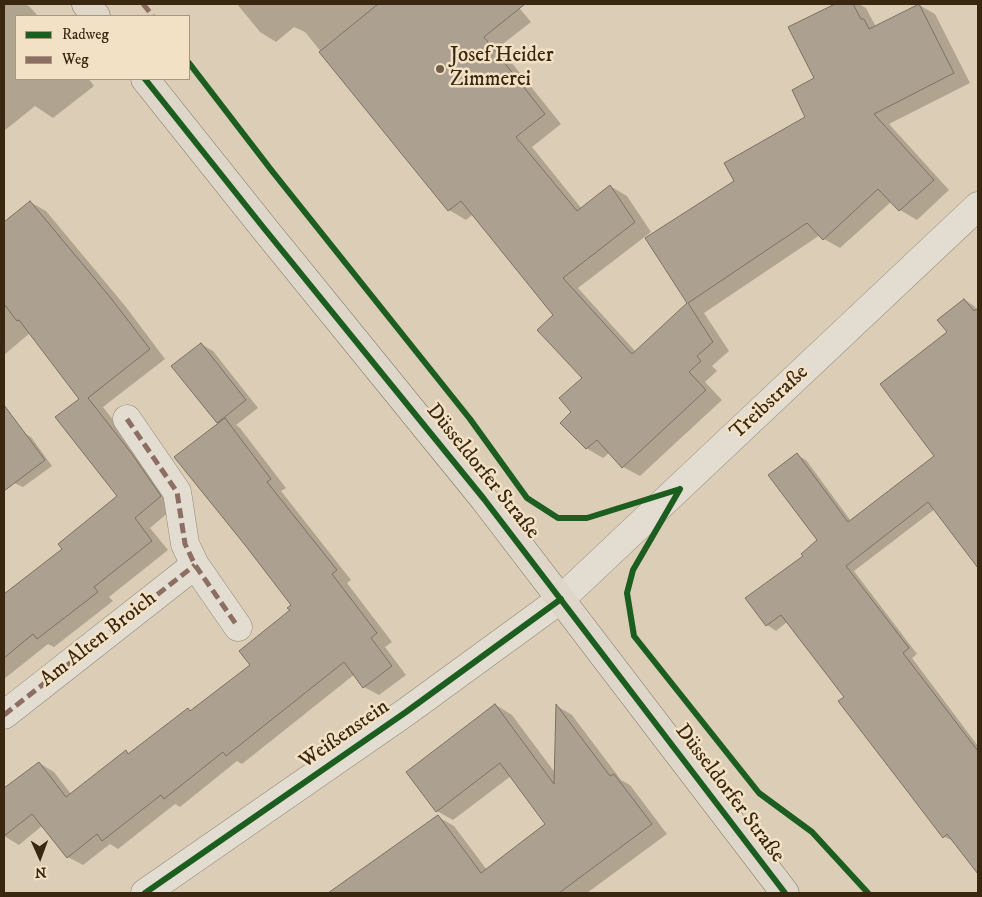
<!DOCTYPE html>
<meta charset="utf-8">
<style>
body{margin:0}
#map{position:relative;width:982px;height:897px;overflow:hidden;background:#dcceb6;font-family:"IM FELL DW Pica",serif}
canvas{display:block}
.frame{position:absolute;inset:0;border:5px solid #392710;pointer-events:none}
.legend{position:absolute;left:15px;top:15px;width:175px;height:65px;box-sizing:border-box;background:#f3e1c5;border:1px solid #a9977d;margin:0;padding:6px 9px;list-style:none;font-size:15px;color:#392710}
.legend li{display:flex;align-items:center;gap:10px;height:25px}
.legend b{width:25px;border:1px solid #a9977d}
.north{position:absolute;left:15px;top:832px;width:50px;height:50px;-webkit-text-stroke:4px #f3e1c5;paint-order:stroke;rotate:178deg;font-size:14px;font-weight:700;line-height:20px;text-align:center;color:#392710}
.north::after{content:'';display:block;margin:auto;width:18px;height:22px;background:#392710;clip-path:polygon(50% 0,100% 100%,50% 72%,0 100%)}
</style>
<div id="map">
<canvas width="982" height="897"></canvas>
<div class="frame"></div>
<ul class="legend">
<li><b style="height:6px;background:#1b5e20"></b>Radweg</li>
<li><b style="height:6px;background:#8d6e63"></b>Weg</li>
</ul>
<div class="north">N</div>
</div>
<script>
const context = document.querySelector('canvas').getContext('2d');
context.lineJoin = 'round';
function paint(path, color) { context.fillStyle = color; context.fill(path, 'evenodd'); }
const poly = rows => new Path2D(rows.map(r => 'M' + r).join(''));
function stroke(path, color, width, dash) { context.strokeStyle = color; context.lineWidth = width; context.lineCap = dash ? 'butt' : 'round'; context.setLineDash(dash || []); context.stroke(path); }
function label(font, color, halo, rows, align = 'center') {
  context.font = font + ' "IM FELL DW Pica",serif'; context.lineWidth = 5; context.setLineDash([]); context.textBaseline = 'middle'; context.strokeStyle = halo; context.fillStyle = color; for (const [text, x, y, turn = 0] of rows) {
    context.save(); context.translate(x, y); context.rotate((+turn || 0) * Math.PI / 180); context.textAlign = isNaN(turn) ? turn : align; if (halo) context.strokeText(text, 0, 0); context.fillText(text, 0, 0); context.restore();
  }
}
const shadow = poly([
 [6,4,25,4,30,7,38,16,16,16,16,79,89,79,94,86,53,118,35,106,4,131,4,6],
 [237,4,516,4,531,22,499,47,561,124,532,147,582,209,610,186,627,196,651,232,578,288,636,352,689,303,647,238,736,181,807,117,816,79,790,27,838,4,859,4,866,8,876,27,919,5,935,14,970,83,889,124,949,190,917,220,900,210,892,201,840,248,824,239,820,235,704,313,729,351,712,366,717,371,705,382,722,400,640,476,623,467,610,452,603,458,586,448,573,412,583,378,555,315,473,214,466,220,449,210,305,32,294,27,276,42,260,32],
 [30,202,46,211,126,307,165,359,103,407,148,465,176,506,150,528,168,550,109,597,113,601,54,647,48,644,4,679,4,594,63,549,119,496,80,400,30,333,4,355,4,223],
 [965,300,974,306,978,311,978,435,971,440,978,450,978,566,935,509,854,571,917,654,912,658,978,746,978,873,954,841,944,837,846,697,787,622,776,631,767,625,805,556,819,541,797,455,806,460,851,521,936,456,948,333],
 [201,344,213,351,258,408,236,425,240,428,286,488,281,491,351,580,347,583,392,642,385,647,406,675,379,695,364,687,355,674,242,764,237,761,180,807,175,804,118,849,110,844,83,865,68,857,43,825,19,845,4,836,4,791,39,763,54,772,71,794,126,752,130,754,191,712,251,665,292,610,293,605,219,424,173,366],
 [22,432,31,437,52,466,23,487,14,483,4,469,4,445],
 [496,705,512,715,556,774,557,706,572,715,621,780,630,785,667,834,587,893,330,893,438,817,454,826,487,870,546,825,511,776,453,820,437,811]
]);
const building = poly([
 [378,4,525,4,484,37,545,114,516,137,577,211,610,185,635,222,563,278,632,354,687,303,645,238,734,181,724,163,805,117,792,90,814,78,788,27,835,4,853,4,861,19,864,19,869,29,919,4,954,73,874,114,934,180,899,211,878,189,823,240,807,223,688,303,713,342,697,356,701,361,689,372,706,390,622,468,597,440,586,449,560,423,571,412,559,398,582,378,537,330,553,315,461,201,448,211,319,52,378,4],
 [30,201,110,297,150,349,88,398,132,454,161,496,135,518,152,541,94,587,98,592,37,639,33,634,4,658,4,594,62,549,58,544,117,496,55,417,79,399,19,320,17,321,4,304,4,222,30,201],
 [964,299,974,311,978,308,978,568,928,502,846,566,909,648,903,653,978,751,978,874,947,834,943,838,901,783,838,701,844,697,781,615,766,626,745,598,803,556,801,554,817,540,768,475,797,453,848,522,934,456,880,384,947,332,937,320,964,299],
 [201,343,246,400,217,423,171,366,201,343],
 [4,405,45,460,4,491,4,405],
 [225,418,271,479,267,482,337,570,332,574,377,633,371,638,392,666,363,688,344,662,226,756,223,752,164,799,161,795,102,841,97,834,67,858,32,814,4,836,4,788,39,762,66,797,126,750,128,754,188,708,190,711,250,665,239,651,290,610,287,608,291,605,245,545,174,457,225,418],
 [495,704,554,784,556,704,610,776,614,774,652,824,559,893,328,893,438,815,481,873,545,824,500,763,436,812,406,772,495,704]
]);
const minor = poly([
 [127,419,177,492,185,544,195,565,238,627],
 [4,715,195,565],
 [145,893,406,712,561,599,978,206]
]);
const primary = poly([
 [86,4,96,16],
 [145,79,263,227,484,499,785,893]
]);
const quiet = poly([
 [143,4,153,16],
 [127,419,177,492,185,544,195,565,238,627],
 [4,715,195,565]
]);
const cycleway = poly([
 [189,63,272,171,470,419,527,498,558,518,587,518,680,489],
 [145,79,263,227,484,499,785,893],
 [680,489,633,570,627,593,634,636,759,793,812,832,868,893],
 [145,893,406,712,561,599]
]);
const markers = [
 [440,69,5,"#72614a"]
];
const poiNames = [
 ["Josef Heider",450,57],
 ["Zimmerei",450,81]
];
const streetNames = [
 ["Treibstraße",770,403,-43],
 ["Düsseldorfer Straße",482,472,51],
 ["Am Alten Broich",99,640,-38],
 ["Weißenstein",345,735,-35],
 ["Düsseldorfer Straße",729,794,53]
];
paint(shadow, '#0003');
paint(building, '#aca190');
stroke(building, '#7b7162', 1);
stroke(minor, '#928878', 29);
stroke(primary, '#7b7162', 29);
stroke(minor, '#e3dcd0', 28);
stroke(primary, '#ded6c8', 28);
stroke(quiet, '#8d6e63', 5, [10, 5]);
stroke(cycleway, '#1b5e20', 6);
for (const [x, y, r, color] of markers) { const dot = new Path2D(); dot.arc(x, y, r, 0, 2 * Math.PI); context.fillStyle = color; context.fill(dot); stroke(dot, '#f3e1c5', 2); }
label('21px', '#392710', '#f3e1c5', poiNames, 'left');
label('21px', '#392710', '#f3e1c5', streetNames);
</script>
